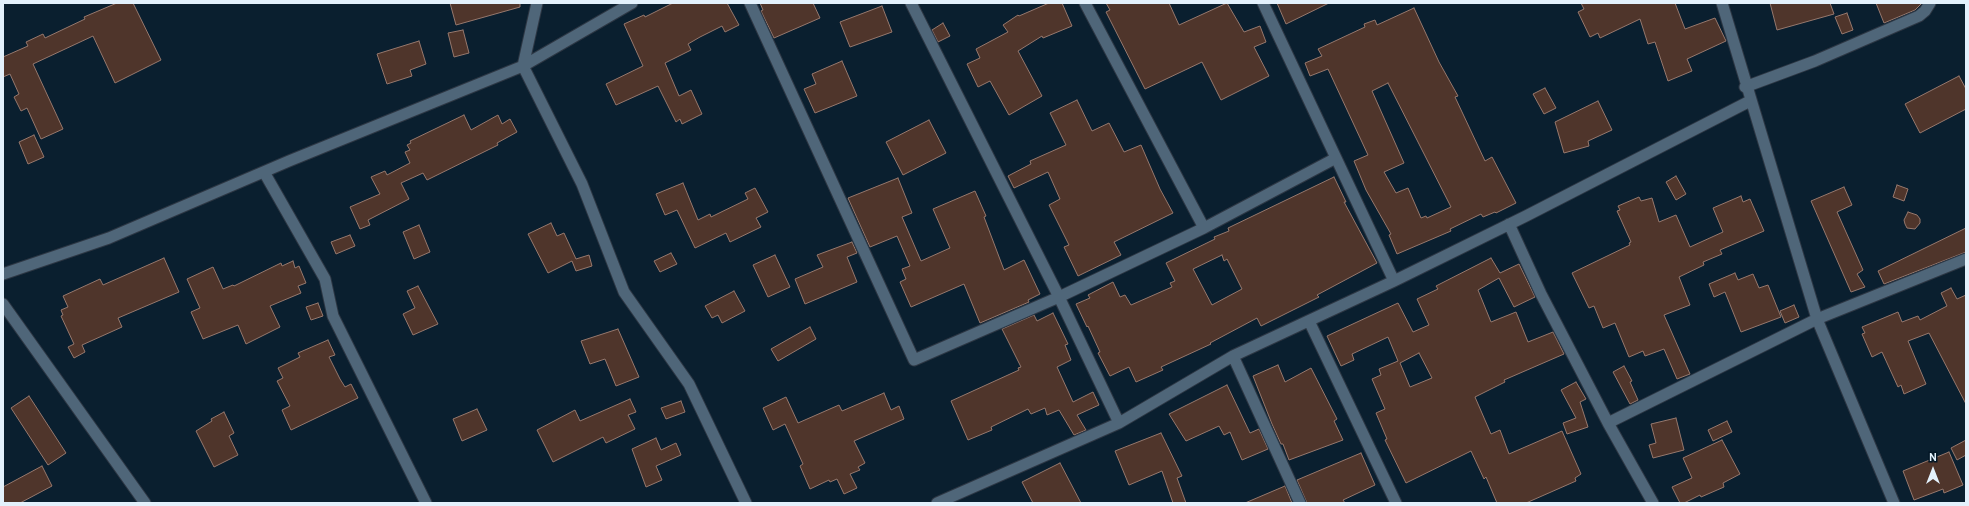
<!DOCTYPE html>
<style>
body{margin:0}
#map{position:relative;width:1969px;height:506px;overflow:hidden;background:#0a1f2f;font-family:Overpass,sans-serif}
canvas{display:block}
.frame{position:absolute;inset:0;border:4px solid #e3f1fc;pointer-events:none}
.north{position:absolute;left:1913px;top:450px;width:40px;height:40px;-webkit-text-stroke:3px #021625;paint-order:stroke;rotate:0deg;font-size:11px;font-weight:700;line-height:16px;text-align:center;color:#e3f1fc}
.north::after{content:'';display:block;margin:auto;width:14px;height:18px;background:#e3f1fc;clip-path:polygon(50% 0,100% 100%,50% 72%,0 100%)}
</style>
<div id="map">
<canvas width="1969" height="506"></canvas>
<div class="frame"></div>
<div class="north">N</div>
</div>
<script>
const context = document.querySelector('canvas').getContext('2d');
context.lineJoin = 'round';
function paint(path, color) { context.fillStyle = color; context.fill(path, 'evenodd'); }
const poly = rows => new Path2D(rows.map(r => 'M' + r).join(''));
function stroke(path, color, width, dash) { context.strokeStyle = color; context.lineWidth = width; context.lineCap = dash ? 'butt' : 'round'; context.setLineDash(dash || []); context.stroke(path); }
const building = poly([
 [117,3,133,3,161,60,115,83,93,36,33,64,63,129,41,139,27,108,21,111,14,97,19,94,10,74,3,77,3,57,28,46,26,42,43,34,45,38,85,19,84,17,117,3],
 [450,3,520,3,520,7,456,25,450,3],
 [673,3,727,3,739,25,725,32,722,26,700,37,688,44,691,50,665,63,679,96,691,90,702,114,682,124,680,119,676,122,658,86,616,105,606,84,643,66,624,24,644,15,645,17,673,3],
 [760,3,813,3,820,18,774,38,761,11,763,10,760,3],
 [1049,3,1062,3,1072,26,1043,38,1042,36,1018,51,1042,96,1009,115,990,81,978,87,967,64,980,58,976,49,1008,32,1003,25,1018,15,1019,16,1049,3],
 [1106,3,1169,3,1179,25,1227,3,1244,32,1260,26,1266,42,1254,47,1269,76,1221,100,1202,62,1145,89,1106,12,1110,10,1106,3],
 [1277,3,1329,3,1286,24,1277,3],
 [1581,3,1675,3,1685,29,1715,18,1726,41,1687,59,1692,71,1668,81,1655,42,1648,44,1640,19,1600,38,1598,33,1590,37,1578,12,1584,9,1581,3],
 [1770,3,1830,3,1834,14,1777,30,1770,3],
 [1876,3,1922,3,1915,10,1884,23,1876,3],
 [882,6,892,32,850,47,840,22,882,6],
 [1414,8,1439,62,1458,96,1455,97,1485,161,1492,157,1516,203,1496,213,1495,212,1483,217,1481,214,1450,229,1451,231,1397,254,1389,235,1391,234,1366,190,1354,161,1368,155,1328,69,1310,76,1305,63,1322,56,1318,49,1365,27,1364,24,1375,20,1377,25,1414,8],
 [1388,83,1451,207,1427,218,1426,216,1421,218,1408,188,1396,193,1384,172,1404,163,1372,91,1388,83],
 [1847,13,1853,30,1842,34,1835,17,1847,13],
 [943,23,950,36,938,42,932,30,943,23],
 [463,30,469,53,454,57,448,33,463,30],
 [419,41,426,64,410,70,412,76,387,84,377,54,419,41],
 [842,61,857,96,815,113,804,89,816,84,812,74,842,61],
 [1959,76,1966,89,1966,109,1920,133,1905,104,1959,76],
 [1545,88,1556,108,1544,114,1533,94,1545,88],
 [1077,100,1092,131,1109,123,1124,152,1141,145,1160,189,1173,213,1114,242,1121,255,1078,276,1064,247,1069,245,1049,205,1060,199,1048,172,1014,188,1008,176,1031,164,1030,161,1066,145,1050,113,1077,100],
 [1598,101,1612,130,1588,141,1589,146,1564,153,1555,122,1598,101],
 [464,115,471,130,498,115,502,124,510,119,517,132,497,143,498,145,427,180,423,173,401,183,409,199,368,220,370,225,360,229,350,207,380,194,371,177,385,171,387,175,410,163,405,152,410,150,407,145,411,143,410,141,464,115],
 [929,120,946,153,903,175,886,142,929,120],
 [34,135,44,157,28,164,19,142,34,135],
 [1676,176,1686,194,1676,200,1666,182,1676,176],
 [1334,177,1346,202,1344,202,1377,263,1317,295,1319,297,1261,326,1257,318,1210,343,1211,344,1161,367,1163,370,1136,382,1129,367,1110,376,1098,353,1100,352,1088,326,1087,327,1076,304,1090,298,1088,295,1113,282,1120,297,1125,295,1131,305,1172,287,1170,283,1175,281,1166,263,1215,239,1214,237,1229,231,1228,228,1334,177],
 [1222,255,1224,261,1227,259,1242,289,1212,305,1193,269,1222,255],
 [898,178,912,213,902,217,921,261,950,248,933,209,975,191,986,216,984,217,1004,270,1024,260,1040,294,1028,300,1029,302,980,323,964,284,911,307,900,282,906,279,902,269,910,266,897,236,870,247,848,198,898,178],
 [683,183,698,220,710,214,711,217,748,199,745,193,755,188,768,212,756,218,761,227,730,242,726,233,695,248,677,210,665,215,656,194,683,183],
 [1897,185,1908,189,1904,201,1893,197,1897,185],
 [1844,187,1852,205,1837,212,1863,270,1857,274,1865,287,1851,292,1811,201,1844,187],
 [1741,196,1743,202,1750,199,1764,231,1720,250,1722,254,1703,262,1704,265,1679,277,1690,305,1664,315,1690,374,1677,379,1664,349,1645,356,1643,351,1629,357,1615,323,1603,328,1594,306,1589,308,1572,273,1630,245,1629,243,1631,242,1617,211,1620,210,1618,206,1639,197,1641,201,1652,198,1659,222,1676,215,1690,247,1723,232,1713,208,1741,196],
 [1908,212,1917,215,1920,219,1920,223,1915,229,1907,228,1905,224,1904,220,1908,212],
 [551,223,557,236,564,233,576,259,589,255,592,266,576,271,572,261,548,273,528,234,551,223],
 [419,225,430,252,414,259,403,232,419,225],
 [1966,228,1966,252,1884,284,1878,271,1966,228],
 [350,235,355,246,336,254,331,242,350,235],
 [852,242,857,253,847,257,857,282,805,304,795,279,823,267,817,255,852,242],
 [671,253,677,264,660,272,654,261,671,253],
 [775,255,790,287,768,297,753,265,775,255],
 [164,258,179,292,118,318,122,327,82,345,85,352,74,358,68,347,74,344,61,316,63,315,61,310,68,307,63,296,100,279,103,285,164,258],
 [1491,258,1500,273,1519,264,1535,297,1514,307,1499,278,1478,290,1491,322,1516,312,1528,342,1553,332,1564,354,1504,380,1505,382,1475,397,1491,434,1500,430,1509,454,1562,431,1581,474,1575,478,1576,481,1526,503,1497,503,1486,477,1484,479,1471,451,1406,483,1385,440,1387,439,1376,413,1385,409,1372,379,1381,375,1379,369,1398,361,1388,337,1352,354,1354,360,1341,366,1327,336,1398,303,1413,332,1429,325,1417,299,1438,289,1436,286,1491,258],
 [1419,353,1432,378,1410,387,1400,363,1419,353],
 [293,261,295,268,299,266,306,283,298,286,301,293,270,306,280,327,246,344,238,325,203,339,191,312,200,308,187,279,213,267,223,289,233,285,234,286,281,263,282,266,293,261],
 [1735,273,1738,280,1753,274,1759,288,1768,285,1781,317,1741,332,1725,292,1714,297,1709,284,1735,273],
 [418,286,438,324,413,335,403,314,415,308,407,291,418,286],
 [1951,288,1957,299,1966,295,1966,404,1929,333,1908,341,1926,384,1904,394,1901,385,1898,387,1882,352,1872,357,1862,334,1865,333,1862,327,1898,312,1902,322,1918,316,1920,320,1947,306,1941,293,1951,288],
 [734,291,745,311,722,323,718,315,712,318,705,306,734,291],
 [318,303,323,316,311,320,306,307,318,303],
 [1794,305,1799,317,1785,323,1780,311,1794,305],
 [1053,313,1068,344,1065,345,1071,360,1057,367,1073,402,1093,392,1099,405,1077,415,1086,430,1074,435,1059,410,1047,415,1045,408,1031,414,1028,409,991,427,992,430,968,440,951,401,1019,370,1018,368,1021,367,1002,329,1034,315,1037,321,1053,313],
 [810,327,816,339,778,361,771,349,810,327],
 [618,329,639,377,616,386,605,359,590,364,581,341,618,329],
 [328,340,335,355,329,357,340,379,345,387,351,384,358,398,291,430,282,410,290,406,277,381,283,378,278,368,300,357,298,353,328,340],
 [1278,365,1285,382,1311,368,1337,419,1334,421,1343,440,1289,460,1283,444,1281,444,1272,424,1253,376,1278,365],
 [1624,366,1632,381,1630,382,1638,400,1630,404,1613,372,1624,366],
 [1576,382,1586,399,1580,402,1588,427,1567,434,1563,423,1576,418,1561,390,1576,382],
 [1227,385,1250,433,1259,429,1268,449,1242,460,1230,432,1224,435,1219,426,1186,441,1169,414,1227,385],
 [884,393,891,410,899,406,904,419,854,441,865,463,858,467,860,470,850,474,857,488,844,494,837,479,830,482,829,480,810,489,800,466,803,464,785,424,773,430,763,408,786,397,798,423,839,405,842,411,884,393],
 [29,396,66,453,48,465,11,408,29,396],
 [630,399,636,412,628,415,635,429,606,443,603,437,553,462,537,430,575,410,580,421,630,399],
 [681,401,685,412,666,419,661,408,681,401],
 [477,409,487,430,462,441,453,419,477,409],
 [224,412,234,433,229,436,238,455,214,467,196,431,212,421,211,419,224,412],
 [1676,418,1684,450,1653,458,1649,445,1656,443,1651,424,1676,418],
 [1727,421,1732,432,1713,441,1708,430,1727,421],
 [1161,433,1182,476,1177,478,1186,503,1173,503,1162,471,1129,485,1115,451,1161,433],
 [656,438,661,450,676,443,681,455,656,466,662,480,646,487,632,449,656,438],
 [1722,440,1740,474,1723,483,1724,487,1701,497,1700,495,1684,503,1680,503,1672,487,1692,478,1683,458,1722,440],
 [1966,440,1966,455,1957,460,1951,448,1966,440],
 [1949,452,1963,485,1944,493,1943,489,1914,500,1903,471,1949,452],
 [1361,453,1375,485,1343,500,1345,503,1307,503,1297,480,1361,453],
 [1060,463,1081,503,1033,503,1022,482,1060,463],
 [42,466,52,486,20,503,3,503,3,487,42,466],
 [1285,486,1292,503,1245,503,1285,486]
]);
const minor = poly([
 [537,3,523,66,582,184,624,292,689,384,746,503],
 [750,3,914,360,1059,297,1204,228,1336,158],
 [911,3,1059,297,1119,423],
 [1085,3,1204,228],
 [1263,3,1394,281],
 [1722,3,1817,319,1894,503],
 [1745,87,1815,61,1919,16,1925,11,1930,3],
 [264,172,325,279,333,316,426,503],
 [1509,224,1541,294,1608,423],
 [3,274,109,238,289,161,523,66,632,3],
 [3,304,145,503],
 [1309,321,1396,503],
 [1233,356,1300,503],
 [937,503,1119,423,1233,356,1394,281,1526,216,1750,101],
 [1653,503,1608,423,1817,319,1966,259]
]);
paint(building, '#4f352b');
stroke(building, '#96786d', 1);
stroke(minor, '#2d3744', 13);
stroke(minor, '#4f6679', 11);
</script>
